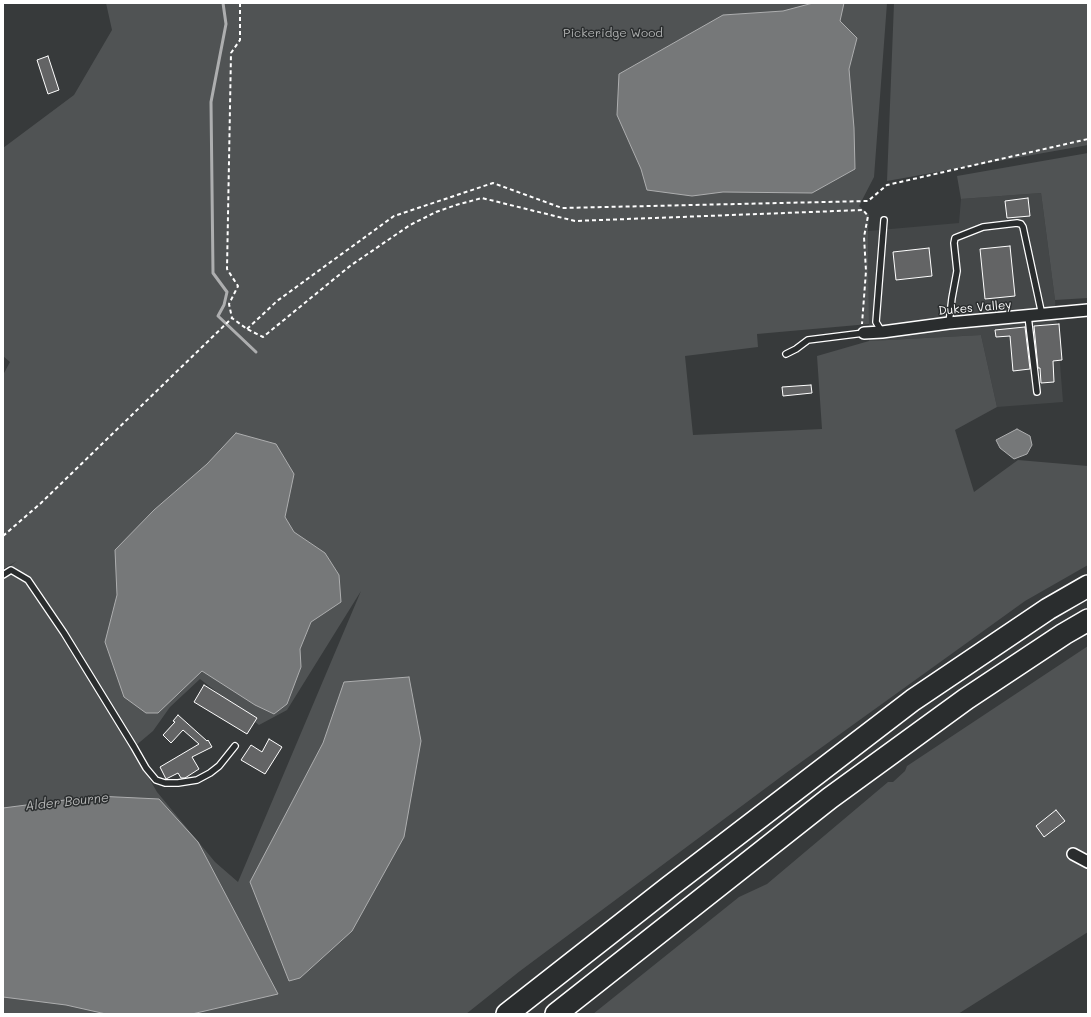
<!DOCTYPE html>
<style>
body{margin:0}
#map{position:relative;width:1091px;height:1017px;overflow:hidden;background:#373a3b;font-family:Mali,sans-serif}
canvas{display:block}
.frame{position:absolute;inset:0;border:4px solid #fff;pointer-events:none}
</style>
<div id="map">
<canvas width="1091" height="1017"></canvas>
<div class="frame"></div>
</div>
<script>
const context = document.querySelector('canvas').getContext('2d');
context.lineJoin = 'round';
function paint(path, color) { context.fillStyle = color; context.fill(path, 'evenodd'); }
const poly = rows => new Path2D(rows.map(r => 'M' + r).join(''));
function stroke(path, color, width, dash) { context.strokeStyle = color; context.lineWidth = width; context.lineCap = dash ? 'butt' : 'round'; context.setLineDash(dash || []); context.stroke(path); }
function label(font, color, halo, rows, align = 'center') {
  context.font = font + ' Mali,sans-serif'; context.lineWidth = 3; context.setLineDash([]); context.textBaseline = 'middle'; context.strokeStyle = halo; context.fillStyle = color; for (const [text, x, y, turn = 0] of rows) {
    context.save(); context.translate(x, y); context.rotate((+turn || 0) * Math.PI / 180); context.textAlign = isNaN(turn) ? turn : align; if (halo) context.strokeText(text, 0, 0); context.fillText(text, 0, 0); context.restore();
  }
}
const built = poly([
 [1041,193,1055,300,1063,402,997,407,981,335,869,341,868,231,959,223,961,199]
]);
const green = poly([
 [106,3,887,3,874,177,859,206,869,215,868,231,869,324,757,334,758,347,685,356,693,435,822,429,817,356,869,341,981,335,997,407,955,430,974,492,1018,460,1088,466,1088,565,1025,601,786,773,520,971,466,1014,3,1014,3,571,17,561,3,569,3,375,10,362,3,356,3,148,74,95,112,30],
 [361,591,238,882,215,862,157,792,48,602,134,747,153,731,170,707,200,679,259,725,287,710],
 [894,3,1088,3,1088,145,887,181],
 [1088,153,1088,298,1055,300,1041,193,961,199,957,176],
 [1088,646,1088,932,958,1014,593,1014,739,897,767,884,888,782,893,782,905,771,907,766]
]);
const water = poly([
 [813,3,844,3,840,21,857,38,849,69,854,128,855,169,812,193,723,192,692,196,647,190,641,169,617,115,619,74,723,15,783,11,813,3],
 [1017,429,1030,436,1032,445,1027,454,1014,459,1000,448,996,440,1017,429],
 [236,433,276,444,294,474,285,517,294,532,325,553,339,575,341,602,311,622,300,649,301,667,287,704,274,714,255,705,202,671,158,713,146,713,124,697,105,642,117,595,115,550,154,510,207,464,236,433],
 [409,677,421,741,404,837,352,931,300,978,289,981,250,882,323,743,344,682,409,677],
 [96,796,159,799,198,842,278,994,192,1014,106,1014,66,1005,3,997,3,808,96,796]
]);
const stream = poly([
 [223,3,226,24,211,102,213,273,227,292,224,305,218,316,256,352]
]);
const building = poly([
 [48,56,59,90,48,94,37,60,48,56],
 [1028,198,1030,216,1007,218,1005,201,1028,198],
 [1010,246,1015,296,985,299,980,249,1010,246],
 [929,248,932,276,896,280,893,252,929,248],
 [1059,324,1062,360,1053,361,1054,382,1041,383,1040,368,1038,368,1034,326,1059,324],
 [1025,327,1030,369,1013,371,1010,336,996,337,995,330,1025,327],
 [811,385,812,393,783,396,782,387,811,385],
 [204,685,257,718,247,734,194,702,204,685],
 [178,715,207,741,208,740,212,747,192,757,199,769,185,778,181,778,178,773,166,779,160,767,199,744,183,730,171,743,163,735,175,722,173,721,178,715],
 [269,739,282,747,265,774,241,760,251,745,262,752,269,739],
 [1056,810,1065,821,1044,837,1036,826,1056,810]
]);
const path = poly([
 [240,3,240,40,231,53,227,269,238,286,229,304,232,318,247,329,263,337,350,266,410,225,436,212,456,205,482,198,575,221,863,210,868,216,864,237,866,271,862,324],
 [247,329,277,301,394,216,493,183,562,208,868,201,887,185,1088,139],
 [3,536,41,503,232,318]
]);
const service = poly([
 [1028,316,1037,392],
 [949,323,952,298,957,271,954,243,955,238,983,227,1017,223,1021,224,1023,227,1042,315],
 [882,332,876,322,884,220],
 [786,354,796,349,808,340,864,333],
 [3,575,11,570,28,580,64,633,134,747,146,768,156,780,165,783,178,783,197,780,210,773,219,766,235,746]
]);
const minor = poly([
 [864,333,882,332,949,323,1088,310],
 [1073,854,1088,862]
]);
const motorway = poly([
 [507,1014,669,887,913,700,1048,609,1088,586],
 [556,1014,830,798,966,699,1064,634,1088,620]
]);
const parkNames = [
 ["Pickeridge Wood",613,33]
];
const streetNames = [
 ["Dukes Valley",975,308,-5]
];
const waterNames = [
 ["Alder Bourne",67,802,-6]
];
paint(built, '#444748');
paint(green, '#505354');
paint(water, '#767879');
stroke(water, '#adaeaf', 1);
stroke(stream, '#adaeaf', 3);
paint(building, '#636465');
stroke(building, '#fff', 1);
stroke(service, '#fff', 8);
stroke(minor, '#fff', 14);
stroke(motorway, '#fff', 24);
stroke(path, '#fff', 2, [4, 3]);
stroke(service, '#2a2d2e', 5.5);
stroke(minor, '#2a2d2e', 11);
stroke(motorway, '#2a2d2e', 21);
label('12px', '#b0b2b2', '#2a2d2e', parkNames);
label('12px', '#fff', '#2a2d2e', streetNames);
label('italic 13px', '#b4b5b5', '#2a2d2e', waterNames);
</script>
